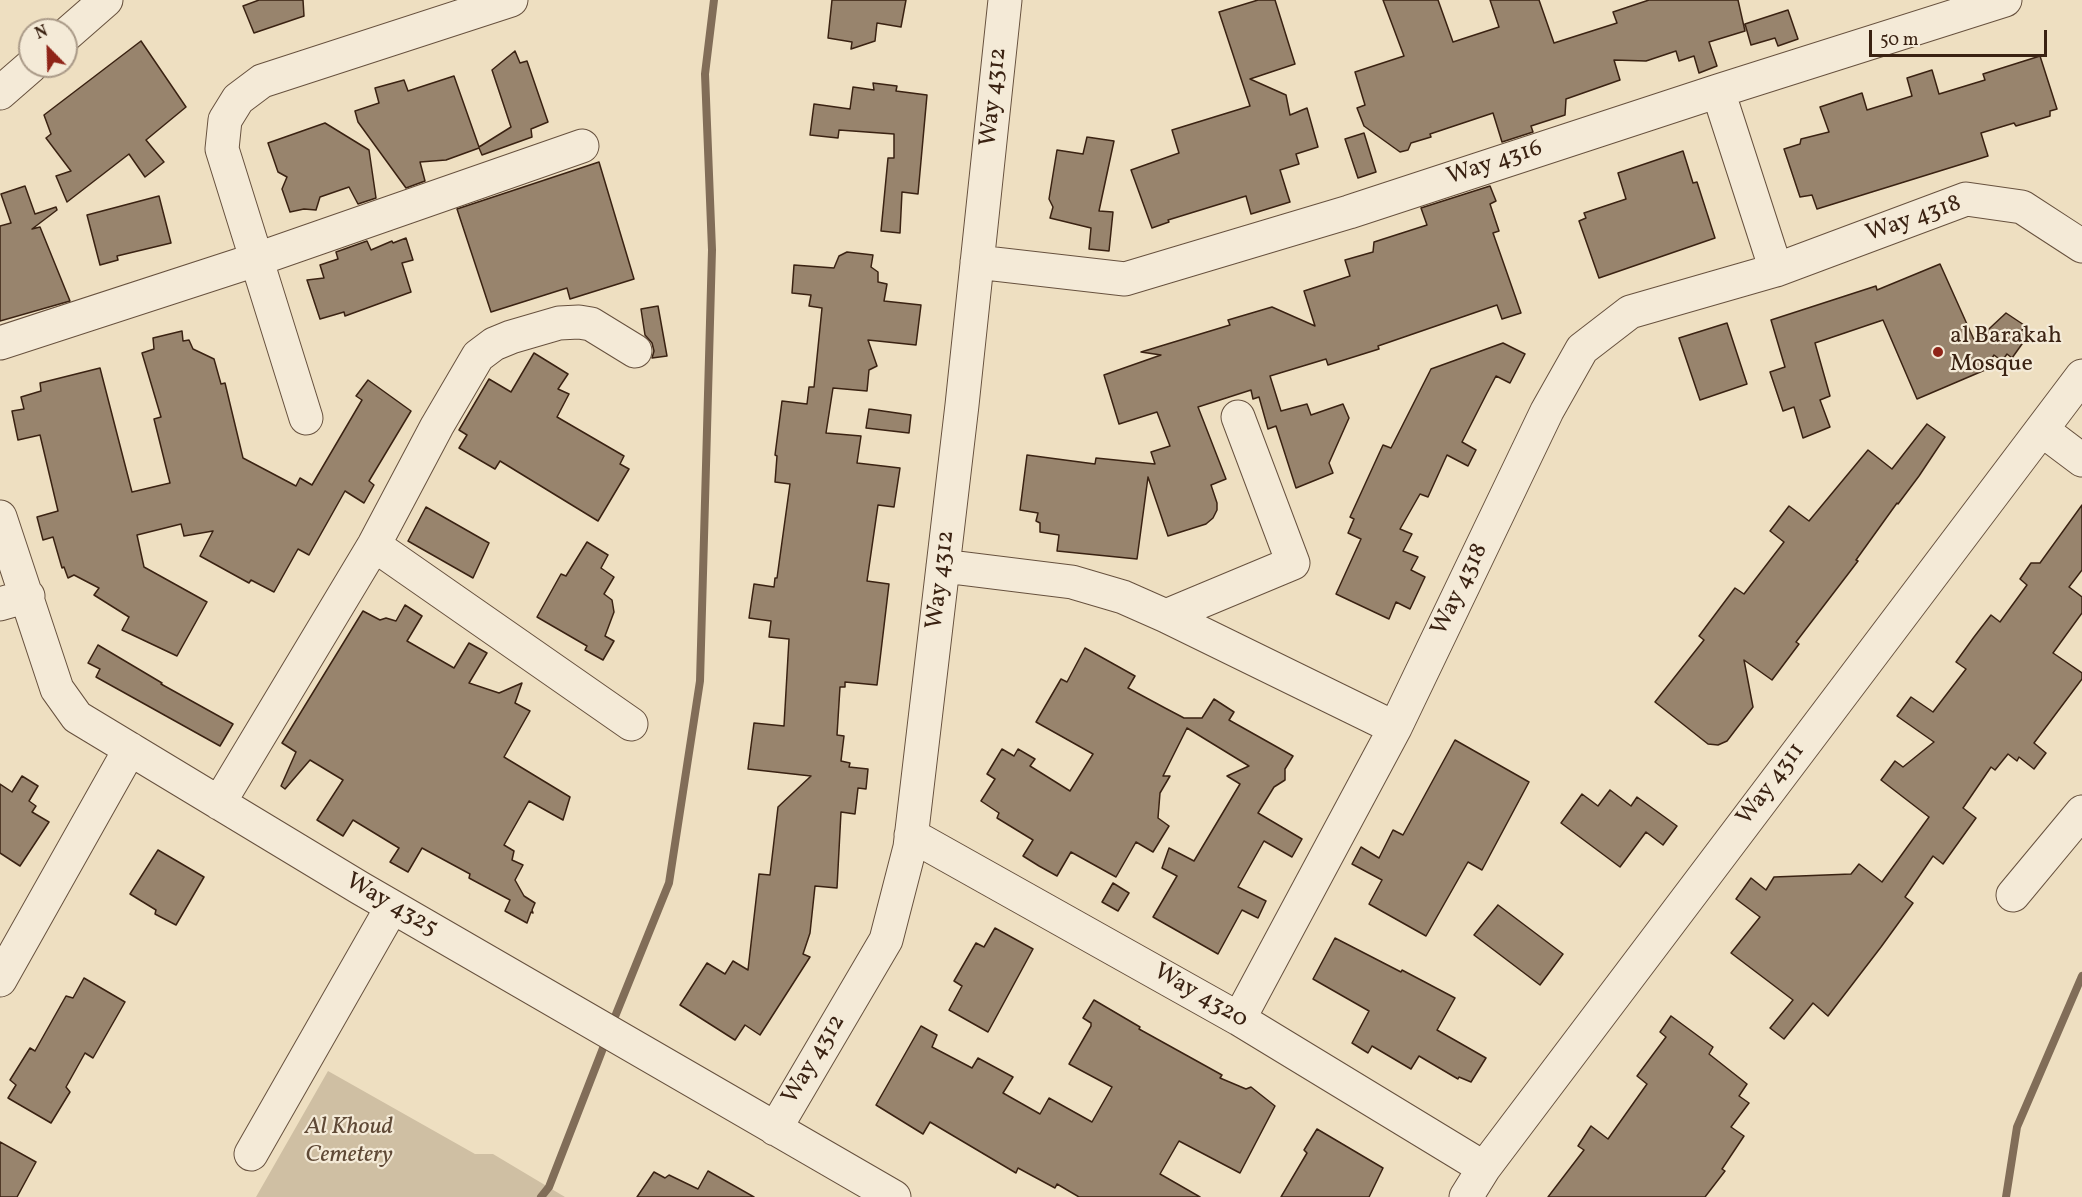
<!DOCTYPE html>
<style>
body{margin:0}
#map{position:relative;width:2082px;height:1197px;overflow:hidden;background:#eedfc1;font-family:Vollkorn,serif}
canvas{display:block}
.north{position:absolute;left:18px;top:18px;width:60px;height:60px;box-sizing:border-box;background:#f4ead7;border:2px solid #aa9a88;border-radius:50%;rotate:337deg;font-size:16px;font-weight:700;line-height:24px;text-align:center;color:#3a2212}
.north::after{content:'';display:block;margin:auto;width:21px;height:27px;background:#8f2418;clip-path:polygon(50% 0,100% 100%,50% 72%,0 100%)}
.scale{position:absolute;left:1869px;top:30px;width:178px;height:27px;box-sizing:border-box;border:3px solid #3a2212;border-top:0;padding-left:8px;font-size:18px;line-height:21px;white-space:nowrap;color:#3a2212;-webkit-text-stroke:4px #f4ead7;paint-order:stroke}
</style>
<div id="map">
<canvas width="2082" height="1197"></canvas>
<div class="north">N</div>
<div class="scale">50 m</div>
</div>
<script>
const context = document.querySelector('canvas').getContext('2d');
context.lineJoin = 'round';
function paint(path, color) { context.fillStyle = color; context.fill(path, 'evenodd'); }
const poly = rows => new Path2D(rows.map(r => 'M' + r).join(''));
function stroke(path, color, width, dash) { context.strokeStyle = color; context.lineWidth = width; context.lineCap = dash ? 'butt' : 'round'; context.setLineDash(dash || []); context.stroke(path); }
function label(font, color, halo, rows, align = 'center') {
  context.font = font + ' Vollkorn,serif'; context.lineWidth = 4.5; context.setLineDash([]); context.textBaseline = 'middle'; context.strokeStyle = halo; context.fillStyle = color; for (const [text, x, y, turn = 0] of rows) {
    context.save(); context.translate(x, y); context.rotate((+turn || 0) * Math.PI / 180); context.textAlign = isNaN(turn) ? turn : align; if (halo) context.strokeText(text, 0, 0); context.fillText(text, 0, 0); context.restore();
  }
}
const green = poly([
 [328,1071,475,1154,493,1154,565,1197,256,1197]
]);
const stream = poly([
 [612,1024,669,883,700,681,712,250,705,74,714,0],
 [541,1197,549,1187,607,1038],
 [2006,1197,2017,1127,2082,976]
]);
const building = poly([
 [259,0,303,0,304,16,254,33,243,6,259,0],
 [832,0,906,0,901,27,877,23,875,41,851,49,852,42,828,38,832,0],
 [1258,0,1275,0,1295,64,1250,79,1286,95,1290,115,1307,108,1318,147,1296,154,1299,164,1280,170,1290,202,1251,214,1246,196,1168,220,1169,222,1152,228,1131,170,1179,153,1172,130,1250,106,1219,12,1258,0],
 [1383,0,1438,0,1453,42,1499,27,1490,0,1539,0,1554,43,1617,23,1613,12,1649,0,1738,0,1745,31,1709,42,1717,66,1699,73,1694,56,1679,61,1676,51,1646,61,1614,60,1620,80,1566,99,1565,115,1531,126,1533,132,1502,142,1493,113,1430,134,1431,137,1411,143,1408,150,1400,152,1364,126,1357,108,1365,105,1355,72,1404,56,1383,0],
 [1788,10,1798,39,1778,46,1775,38,1751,45,1745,24,1788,10],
 [141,41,186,107,146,140,164,162,145,177,129,154,67,202,56,176,71,171,46,138,51,134,44,115,141,41],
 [515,51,520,63,527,61,548,122,531,129,532,137,482,155,479,148,446,160,420,162,425,181,406,188,358,122,355,111,379,103,375,88,404,80,408,91,454,76,479,147,511,127,492,70,515,51],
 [2040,56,2057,109,2050,111,2050,116,2016,126,2014,123,1981,133,1988,156,1817,209,1812,195,1800,197,1784,149,1800,144,1801,139,1829,132,1820,107,1862,93,1867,110,1912,96,1907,78,1932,70,1939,94,1985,80,1983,74,2040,56],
 [873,83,897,86,896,91,927,95,918,194,902,192,900,233,881,231,888,158,894,158,894,134,839,130,838,138,810,135,814,104,850,109,853,87,874,90,873,83],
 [325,123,369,150,376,198,358,204,349,187,320,197,316,210,304,209,290,212,282,189,287,177,278,172,268,143,325,123],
 [1364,133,1376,172,1358,178,1345,139,1364,133],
 [1087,137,1114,141,1099,211,1113,212,1109,251,1089,249,1091,228,1050,218,1053,207,1049,199,1057,150,1083,154,1087,137],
 [1683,151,1693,183,1697,182,1715,238,1599,278,1579,221,1586,218,1584,213,1626,199,1618,173,1683,151],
 [599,162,634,279,570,299,567,288,491,312,457,209,599,162],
 [25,186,35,214,56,207,57,210,32,229,40,227,70,301,0,321,0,226,11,223,1,194,25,186],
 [1490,186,1496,201,1490,204,1499,231,1493,233,1521,313,1502,319,1497,305,1378,346,1379,349,1328,365,1326,359,1270,376,1281,411,1307,404,1311,415,1343,404,1349,418,1329,463,1333,473,1296,488,1276,426,1268,429,1259,397,1253,399,1251,390,1198,407,1226,479,1211,485,1217,503,1217,510,1213,518,1206,524,1168,536,1148,477,1137,559,1057,551,1059,535,1040,532,1040,523,1036,521,1038,513,1020,510,1027,455,1095,464,1096,458,1155,464,1151,452,1170,446,1157,412,1119,424,1104,375,1161,355,1141,352,1230,325,1228,320,1272,307,1315,326,1304,291,1350,276,1345,260,1373,252,1374,242,1427,225,1421,208,1490,186],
 [159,196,171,243,117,256,118,260,100,265,87,215,159,196],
 [406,238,413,260,402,263,411,292,345,316,344,312,320,319,307,280,324,278,320,265,338,259,336,252,367,241,371,250,392,241,393,243,406,238],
 [847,252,873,255,871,267,878,272,878,282,887,284,884,301,921,305,916,345,868,340,877,366,869,370,867,391,833,388,826,433,861,436,857,463,900,468,894,507,878,505,867,581,889,584,877,685,845,682,845,687,840,687,837,735,844,736,841,761,850,763,849,767,868,769,866,789,858,788,855,814,841,812,837,888,815,886,810,933,803,954,810,957,760,1035,745,1025,735,1040,680,1005,707,963,725,974,733,961,748,970,759,874,770,875,778,807,811,776,748,769,754,723,784,726,789,639,769,637,771,621,749,618,754,584,774,587,775,578,777,578,790,484,775,482,777,456,775,455,782,401,807,404,809,387,814,387,822,308,809,306,811,295,792,293,794,265,834,268,839,256,847,252],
 [1940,264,1975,342,2006,313,2024,325,2021,333,2027,337,2012,358,2007,354,2002,361,1994,355,1985,370,1917,399,1883,320,1815,343,1830,396,1820,400,1830,427,1803,438,1794,407,1783,411,1770,372,1785,367,1771,320,1876,286,1877,290,1940,264],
 [658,306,667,356,652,358,654,351,652,343,645,335,641,309,658,306],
 [1727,323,1747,384,1700,400,1679,338,1727,323],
 [182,331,183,341,189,340,193,349,214,359,221,384,225,383,243,458,296,486,300,478,312,485,362,400,356,396,368,380,411,411,369,481,374,485,364,503,345,491,309,555,298,549,274,592,251,580,249,583,200,556,213,531,184,536,181,524,137,535,144,567,207,602,177,656,122,630,129,617,94,595,99,588,74,575,68,578,64,567,62,568,53,537,43,540,37,517,58,511,40,435,18,440,12,411,24,409,21,397,41,391,40,383,100,368,132,492,170,483,154,419,161,417,142,353,154,349,153,338,182,331],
 [1503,343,1525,354,1510,383,1496,376,1487,393,1462,442,1476,450,1468,466,1447,455,1428,497,1420,494,1400,529,1412,534,1403,551,1418,557,1411,570,1425,577,1410,609,1396,602,1389,619,1336,594,1361,539,1348,533,1354,519,1350,517,1383,445,1391,448,1431,369,1503,343],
 [534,353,568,374,558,389,569,394,557,417,624,456,620,464,629,469,598,521,500,461,495,469,459,448,467,435,459,430,489,379,511,392,534,353],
 [869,409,911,415,909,433,866,428,869,409],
 [1927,424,1945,437,1919,476,1898,504,1897,503,1856,560,1858,561,1796,642,1799,644,1772,680,1744,660,1753,707,1727,741,1718,745,1708,744,1655,702,1704,640,1699,636,1735,588,1744,594,1784,542,1770,531,1789,506,1809,521,1868,450,1892,469,1927,424],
 [2082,505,2082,570,2069,587,2082,597,2082,613,2053,653,2082,673,2082,679,2034,743,2046,753,2034,769,2019,757,2017,761,2008,754,1995,770,1991,767,1963,808,1976,818,1943,864,1933,856,1905,897,1913,903,1881,947,1828,1016,1813,1003,1784,1039,1770,1028,1793,1000,1731,953,1760,917,1736,899,1751,878,1766,890,1774,877,1851,874,1859,864,1882,882,1929,817,1881,780,1895,761,1903,767,1934,742,1897,716,1911,697,1933,712,1966,669,1956,662,1974,637,1991,615,2000,622,2027,585,2020,579,2031,563,2040,563,2082,505],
 [426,507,489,543,473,578,408,541,426,507],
 [587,542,608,555,601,568,614,577,604,594,612,600,614,612,605,636,614,641,603,660,585,650,587,646,537,617,561,574,566,576,587,542],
 [405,605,422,616,407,641,454,668,469,643,487,653,469,683,499,693,522,683,515,703,530,711,504,757,570,797,563,820,529,801,504,845,514,851,512,860,523,865,515,880,524,896,535,903,532,910,533,913,531,912,527,923,505,911,510,900,469,878,470,874,422,848,408,872,390,862,399,848,353,820,343,836,317,820,343,780,310,760,285,789,281,786,296,752,282,743,363,611,380,620,386,618,396,621,405,605],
 [98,645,162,683,161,684,233,724,220,746,96,677,100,669,88,663,98,645],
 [1085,648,1135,676,1128,688,1165,708,1184,718,1202,718,1214,699,1234,712,1229,720,1293,756,1285,769,1285,780,1274,787,1258,813,1302,839,1292,857,1264,841,1238,887,1266,901,1258,918,1242,910,1218,954,1153,917,1177,876,1162,868,1169,848,1194,861,1240,784,1227,776,1249,766,1187,728,1163,776,1170,776,1160,793,1158,818,1169,826,1153,852,1136,842,1116,877,1071,852,1057,876,1039,866,1023,856,1033,840,997,818,999,813,981,801,995,779,987,774,1002,749,1014,756,1018,749,1035,759,1030,766,1070,791,1093,754,1036,722,1061,679,1067,682,1085,648],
 [1455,740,1529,782,1482,870,1468,862,1426,936,1369,904,1382,880,1352,864,1361,847,1379,858,1393,830,1403,835,1455,740],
 [22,776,38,786,29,801,36,806,32,812,49,822,20,866,0,853,0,784,12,792,22,776],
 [1610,790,1631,806,1637,797,1677,826,1663,845,1646,832,1620,867,1561,823,1582,794,1598,806,1610,790],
 [158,850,204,877,176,925,155,914,156,910,130,894,158,850],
 [1113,883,1129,893,1118,911,1102,902,1113,883],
 [1498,905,1563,954,1540,985,1474,935,1498,905],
 [995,928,1033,949,988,1032,949,1010,962,986,954,981,976,943,984,947,995,928],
 [1335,938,1401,972,1402,970,1455,998,1437,1030,1486,1058,1471,1082,1459,1077,1458,1079,1419,1056,1411,1069,1372,1046,1368,1053,1352,1043,1369,1011,1313,979,1335,938],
 [84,978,125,1002,93,1058,85,1053,66,1087,70,1092,51,1123,8,1098,16,1085,10,1080,30,1048,35,1051,66,996,73,998,84,978],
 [1094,1000,1140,1027,1139,1029,1222,1075,1220,1078,1246,1089,1251,1087,1275,1106,1240,1173,1179,1141,1160,1174,1200,1197,1079,1197,1057,1184,1055,1188,1018,1168,1016,1173,930,1122,923,1134,876,1105,921,1026,937,1035,932,1047,972,1068,978,1058,1013,1077,1003,1093,1040,1114,1049,1098,1092,1122,1112,1087,1069,1064,1091,1026,1091,1023,1083,1018,1094,1000],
 [1671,1016,1713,1047,1709,1054,1747,1084,1739,1096,1749,1103,1731,1127,1744,1136,1722,1169,1725,1171,1705,1197,1548,1197,1584,1150,1578,1146,1591,1126,1608,1139,1647,1084,1637,1076,1666,1037,1660,1032,1671,1016],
 [1317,1129,1383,1168,1369,1197,1281,1197,1307,1153,1304,1150,1317,1129],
 [0,1142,36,1162,17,1197,0,1197,0,1142],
 [708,1171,754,1197,637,1197,654,1172,665,1178,669,1175,698,1189,708,1171]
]);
const minor = poly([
 [66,35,106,0],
 [1718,91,1776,270],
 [0,93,31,66],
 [977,262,1125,279,1349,212,1718,91,2005,0],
 [0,343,255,260,582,146],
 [306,418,222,149,225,120,238,99,262,81,511,0],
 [2042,430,2082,460],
 [0,517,57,689,77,717,360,888,894,1197],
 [374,545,631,724],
 [943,566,1072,582,1123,597,1166,616,1395,728],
 [0,604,28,596],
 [1166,616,1293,563,1238,417],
 [219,803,374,545,437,426,478,356,494,344,511,337,559,323,579,322,591,324,635,351],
 [911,835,1239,1019,1484,1168],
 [2013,895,2082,812],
 [0,980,130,749],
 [1239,1019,1395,728,1547,411,1582,349,1630,312,1776,270,1966,199,2022,207,2082,246],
 [775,1129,886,940,910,847,962,405,1005,0],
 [251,1154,392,907],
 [1466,1197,1484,1168,2082,376]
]);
const markers = [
 [1938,352,6,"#8f2418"]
];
const streetNames = [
 ["Way 4312",995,97,-84],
 ["Way 4316",1495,164,-18],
 ["Way 4318",1914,220,-19],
 ["Way 4312",942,580,-83],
 ["Way 4318",1461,590,-64],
 ["Way 4311",1772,785,-53],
 ["Way 4325",391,906,30],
 ["Way 4320",1200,997,30],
 ["Way 4312",815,1060,-59]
];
const poiNames = [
 ["al Barakah",1950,338],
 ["Mosque",1950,366]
];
const parkNames = [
 ["Al Khoud",349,1129],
 ["Cemetery",349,1157]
];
paint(green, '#cfbfa3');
stroke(stream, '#816d58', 8);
paint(building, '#98846d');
stroke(building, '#3a2212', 1.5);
stroke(minor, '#67513e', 35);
stroke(minor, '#f4ead7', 33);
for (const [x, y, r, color] of markers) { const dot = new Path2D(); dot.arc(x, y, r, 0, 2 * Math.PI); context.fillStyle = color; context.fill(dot); stroke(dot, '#f4ead7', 2); }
label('24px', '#3a2212', '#f4ead7', streetNames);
label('24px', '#3a2212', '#f4ead7', poiNames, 'left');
label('italic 24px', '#5f4936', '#f4ead7', parkNames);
</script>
